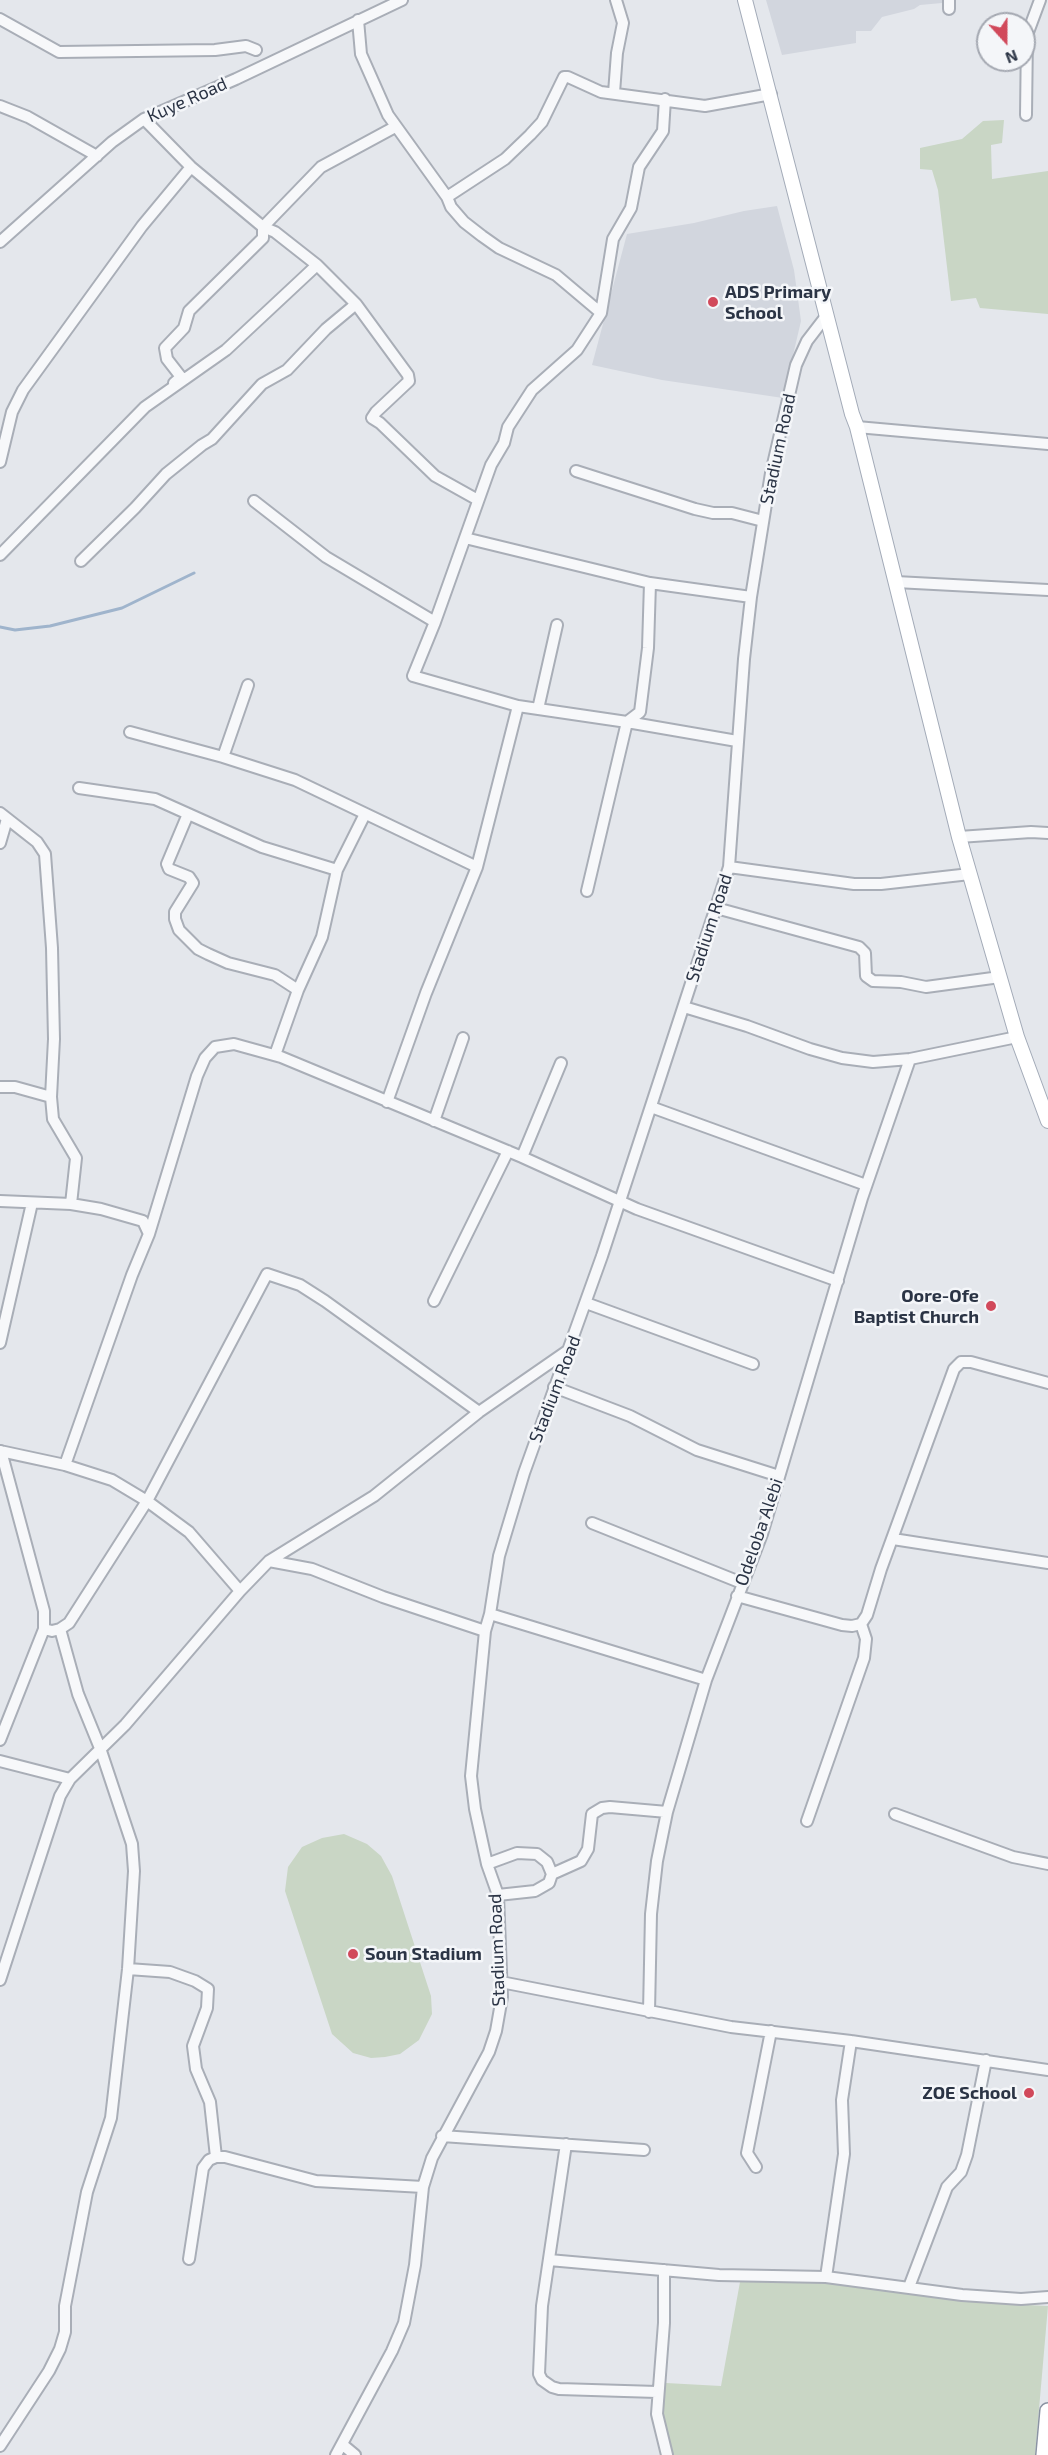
<!DOCTYPE html>
<style>
body{margin:0}
#map{position:relative;width:1048px;height:2455px;overflow:hidden;background:#e4e7ec;font-family:"Exo 2",sans-serif}
canvas{display:block}
.north{position:absolute;left:976px;top:12px;width:60px;height:60px;box-sizing:border-box;background:#f4f6f9;border:2px solid #a4a8b1;border-radius:50%;rotate:159deg;font-size:16px;font-weight:700;line-height:24px;text-align:center;color:#2b3445}
.north::after{content:'';display:block;margin:auto;width:21px;height:27px;background:#d1495b;clip-path:polygon(50% 0,100% 100%,50% 72%,0 100%)}
</style>
<div id="map">
<canvas width="1048" height="2455"></canvas>
<div class="north">N</div>
</div>
<script>
const context = document.querySelector('canvas').getContext('2d');
context.lineJoin = 'round';
function paint(path, color) { context.fillStyle = color; context.fill(path, 'evenodd'); }
const poly = rows => new Path2D(rows.map(r => 'M' + r).join(''));
function stroke(path, color, width, dash) { context.strokeStyle = color; context.lineWidth = width; context.lineCap = dash ? 'butt' : 'round'; context.setLineDash(dash || []); context.stroke(path); }
function label(font, color, halo, rows, align = 'center') {
  context.font = font + ' "Exo 2",sans-serif'; context.lineWidth = 5; context.setLineDash([]); context.textBaseline = 'middle'; context.strokeStyle = halo; context.fillStyle = color; for (const [text, x, y, turn = 0] of rows) {
    context.save(); context.translate(x, y); context.rotate((+turn || 0) * Math.PI / 180); context.textAlign = isNaN(turn) ? turn : align; if (halo) context.strokeText(text, 0, 0); context.fillText(text, 0, 0); context.restore();
  }
}
const built = poly([
 [766,0,953,0,953,2,920,5,914,9,882,17,871,31,856,31,856,43,782,55],
 [777,206,794,270,801,321,783,398,662,380,592,365,627,234,694,223,744,211]
]);
const green = poly([
 [1004,120,1002,143,991,145,992,179,1048,171,1048,314,980,308,976,298,951,301,938,190,932,170,920,169,920,148,962,139,983,121],
 [344,1834,367,1844,381,1856,392,1876,431,1996,432,2014,419,2040,400,2054,385,2057,371,2058,353,2053,332,2034,285,1891,288,1867,302,1847,322,1838],
 [794,2281,858,2286,1008,2304,1048,2306,1035,2455,670,2455,662,2426,659,2396,666,2383,721,2386,740,2282]
]);
const stream = poly([
 [0,627,15,630,50,626,122,608,194,573]
]);
const minor = poly([
 [949,9,949,0],
 [0,19,59,52,215,50,246,46,256,50],
 [358,20,361,54,388,115,447,197,451,207,464,222,482,236,499,248,556,275,601,313],
 [614,93,617,53,623,23,616,0],
 [665,99,663,131,639,167,631,208,613,239,601,313,577,350,532,390,508,427,504,443,491,465,435,622,413,676,518,706,627,722,737,741],
 [0,106,28,117,97,156],
 [1026,115,1027,35,1040,0],
 [144,119,191,167,263,227,275,232,317,265,356,304,408,375,409,381,376,412,372,418,380,423,435,476,478,500],
 [447,197,505,159,530,135,542,122,564,77,568,77,601,92,705,106,771,94],
 [0,242,112,142,144,119,236,79,402,0],
 [174,383,181,377,167,359,165,348,184,328,189,311,263,238,263,227,321,167,395,127],
 [857,427,1048,444],
 [0,462,12,412,23,390,142,226,191,167],
 [576,471,695,509,713,513,732,513,763,521],
 [254,501,326,557,435,622],
 [465,538,650,583,751,597],
 [0,555,145,407,226,350,317,265],
 [81,561,135,508,166,474,202,445,212,439,262,384,287,370,326,329,356,304],
 [896,582,1048,590],
 [538,709,557,625],
 [130,732,223,757,295,780,477,867],
 [223,757,248,685],
 [79,788,155,799,262,847,337,870],
 [0,813,37,842,45,854,52,948,54,1039,51,1097,53,1119,76,1158,71,1204],
 [188,814,167,864,169,869,189,877,193,883,175,912,175,919,179,930,198,949,208,954,228,963,275,975,298,990],
 [959,837,1031,832,1048,833],
 [0,843,7,819],
 [729,867,854,884,881,884,970,874],
 [587,891,627,722,640,712,648,648,650,583],
 [716,908,859,947,865,953,866,976,873,981,901,982,926,987,1000,977],
 [684,1007,747,1026,810,1049,842,1058,873,1062,910,1059,1017,1037],
 [275,1055,298,990,322,937,337,870,365,814],
 [0,1087,15,1087,51,1097],
 [387,1102,426,993,477,867,518,706],
 [651,1107,866,1185],
 [434,1121,463,1038],
 [522,1157,561,1063],
 [0,1201,71,1204,101,1209,143,1221,149,1234],
 [434,1301,508,1151],
 [586,1303,753,1364],
 [0,1343,32,1203],
 [554,1387,630,1416,697,1450,779,1476],
 [0,1451,65,1465,112,1480,147,1501,189,1532,240,1591],
 [65,1465,132,1275,149,1234,197,1076,205,1058,215,1047,234,1044,281,1057,522,1157,637,1209,838,1281],
 [592,1523,742,1583],
 [893,1539,1048,1563],
 [269,1561,312,1569,383,1597,485,1631],
 [737,1596,842,1625,852,1626,861,1624,867,1615,881,1569,954,1369,961,1362,971,1362,1048,1383],
 [490,1614,706,1680],
 [44,1629,52,1631,60,1629,69,1623,147,1501,267,1274,300,1285,325,1301,479,1412],
 [0,1740,44,1629,44,1611,1,1451],
 [0,1761,70,1779],
 [895,1814,1013,1857,1048,1864],
 [807,1821,864,1658,866,1639,861,1624],
 [487,1864,517,1853,537,1854,547,1862,552,1874,549,1883,535,1891,498,1895],
 [552,1874,581,1861,588,1849,592,1814,602,1808,610,1807,667,1812],
 [128,1969,170,1972,195,1981,208,1989,207,2008,193,2046,196,2069,210,2102,216,2157],
 [0,1980,60,1796,70,1779,125,1725,240,1591,269,1561,374,1496,479,1412,570,1349],
 [501,1982,731,2027,851,2041,1048,2070],
 [649,2012,651,1914,657,1861,667,1812,706,1680,762,1534,862,1198,910,1059],
 [442,2136,644,2150],
 [566,2144,542,2306,539,2374,542,2380,552,2387,559,2389,657,2392],
 [756,2167,747,2153,771,2031],
 [189,2259,203,2168,209,2160,216,2157,225,2157,316,2181,423,2187],
 [549,2260,719,2275,826,2277,962,2295,1021,2299,1048,2297],
 [664,2270,664,2323,657,2414,667,2455],
 [826,2277,844,2154,842,2100,851,2041],
 [909,2287,947,2187,961,2172,967,2155,986,2060],
 [343,2445,355,2455],
 [0,2446,49,2371,60,2349,65,2332,65,2306,87,2192,111,2118,128,1969,134,1871,132,1844,100,1748,78,1694,60,1629],
 [336,2455,392,2351,404,2323,415,2265,423,2187,432,2158,489,2052,496,2031,502,1997,498,1895,487,1864,475,1809,471,1776,485,1631,490,1614,499,1556,524,1473,602,1256,729,867,744,659,751,597,771,473,796,365,807,341,827,315]
]);
const major = poly([
 [745,0,852,414,857,427,959,837,1017,1037,1048,1121]
]);
const highway = poly([
 [1044,2455,1048,2411]
]);
const markers = [
 [713,302,6,"#d1495b"],
 [991,1306,6,"#d1495b"],
 [353,1954,6,"#d1495b"],
 [1029,2093,6,"#d1495b"]
];
const streetNames = [
 ["Kuye Road",187,100,-24],
 ["Stadium Road",778,449,-78],
 ["Stadium Road",709,928,-72],
 ["Stadium Road",555,1389,-69],
 ["Odeloba Alebi",759,1532,-71],
 ["Stadium Road",497,1950,-92]
];
const poiNames = [
 ["ADS Primary",725,292],
 ["School",725,313],
 ["Oore-Ofe",979,1296,"right"],
 ["Baptist Church",979,1317,"right"],
 ["Soun Stadium",365,1954],
 ["ZOE School",1017,2093,"right"]
];
paint(built, '#d2d6de');
paint(green, '#c9d6c5');
stroke(stream, '#9fb4cc', 3);
stroke(minor, '#a9aeb7', 14);
stroke(major, '#a3abb8', 16);
stroke(highway, '#8b94a3', 18);
stroke(minor, '#f7f8fa', 10);
stroke(major, '#fff', 14);
stroke(highway, '#fff', 15);
for (const [x, y, r, color] of markers) { const dot = new Path2D(); dot.arc(x, y, r, 0, 2 * Math.PI); context.fillStyle = color; context.fill(dot); stroke(dot, '#f4f6f9', 2); }
label('18px', '#2b3445', '#f4f6f9', streetNames);
label('bold 18px', '#2b3445', '#f4f6f9', poiNames, 'left');
</script>
